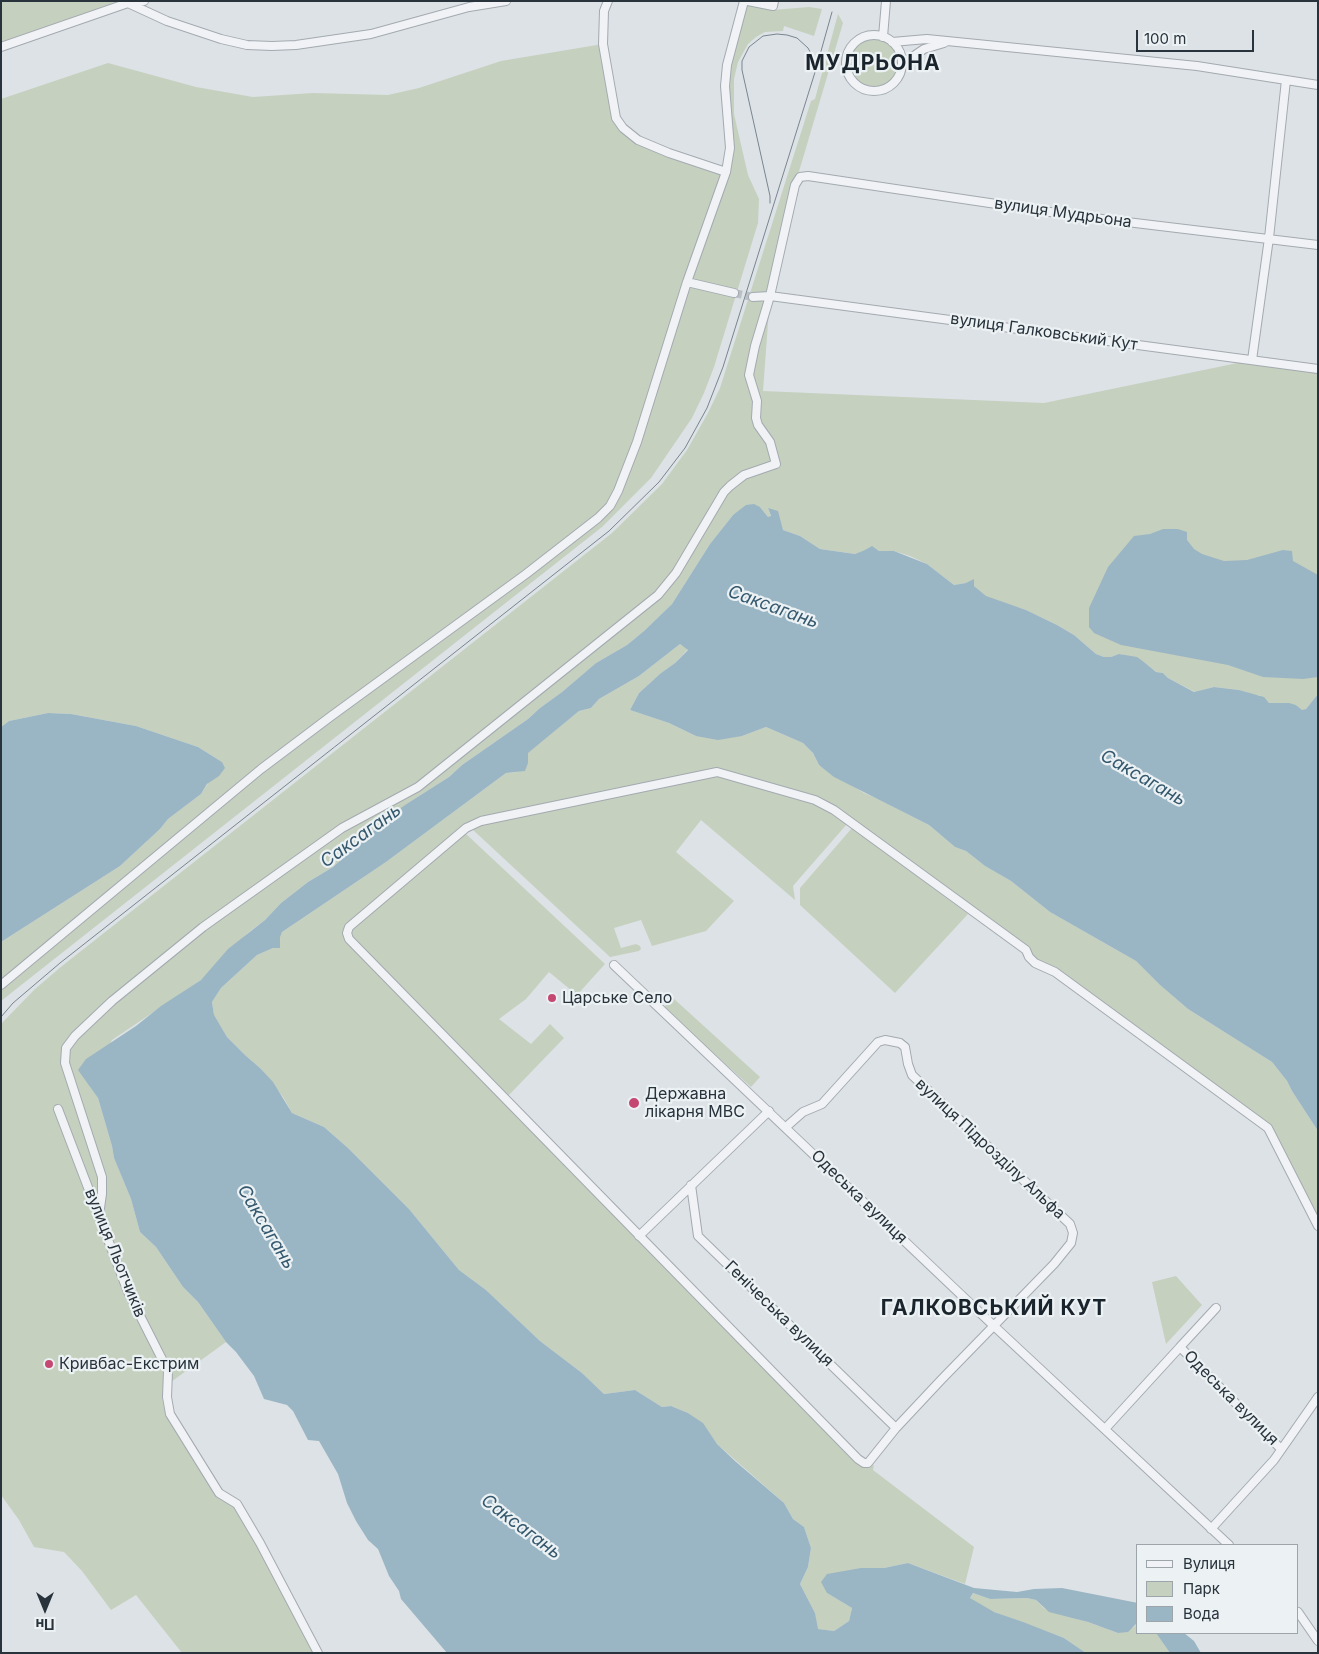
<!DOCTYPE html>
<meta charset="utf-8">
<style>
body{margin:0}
#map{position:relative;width:1319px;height:1654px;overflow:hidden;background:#dde2e6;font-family:Inter,sans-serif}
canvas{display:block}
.frame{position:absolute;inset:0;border:2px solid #28333c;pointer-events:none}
.legend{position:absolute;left:1136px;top:1544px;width:162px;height:90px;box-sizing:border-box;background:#ecf1f4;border:1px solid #9ea5aa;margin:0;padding:6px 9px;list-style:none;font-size:15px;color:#28333c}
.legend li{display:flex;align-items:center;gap:10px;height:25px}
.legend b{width:25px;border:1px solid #9ea5aa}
.north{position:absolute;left:20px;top:1584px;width:50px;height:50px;-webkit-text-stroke:4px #ecf1f4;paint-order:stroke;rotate:180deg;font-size:14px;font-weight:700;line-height:20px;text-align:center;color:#28333c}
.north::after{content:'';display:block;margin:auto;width:18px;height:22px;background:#28333c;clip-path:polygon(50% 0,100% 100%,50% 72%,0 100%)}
.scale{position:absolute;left:1136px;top:30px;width:118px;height:22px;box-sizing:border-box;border:2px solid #28333c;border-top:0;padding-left:6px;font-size:15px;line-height:18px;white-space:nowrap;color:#28333c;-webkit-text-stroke:4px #ecf1f4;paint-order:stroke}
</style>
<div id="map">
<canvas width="1319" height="1654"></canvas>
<div class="frame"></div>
<ul class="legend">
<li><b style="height:6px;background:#f0f2f5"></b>Вулиця</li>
<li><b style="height:14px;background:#c6d0bf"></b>Парк</li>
<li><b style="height:14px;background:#9ab6c4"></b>Вода</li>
</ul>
<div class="north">Пн</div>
<div class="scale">100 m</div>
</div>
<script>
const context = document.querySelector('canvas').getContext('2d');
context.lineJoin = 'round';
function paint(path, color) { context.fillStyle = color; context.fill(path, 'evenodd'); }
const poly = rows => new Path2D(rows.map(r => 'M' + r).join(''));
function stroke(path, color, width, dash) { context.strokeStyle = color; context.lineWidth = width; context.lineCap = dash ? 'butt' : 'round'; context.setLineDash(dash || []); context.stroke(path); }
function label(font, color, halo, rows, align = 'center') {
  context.font = font + ' Inter,sans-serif'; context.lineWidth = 4.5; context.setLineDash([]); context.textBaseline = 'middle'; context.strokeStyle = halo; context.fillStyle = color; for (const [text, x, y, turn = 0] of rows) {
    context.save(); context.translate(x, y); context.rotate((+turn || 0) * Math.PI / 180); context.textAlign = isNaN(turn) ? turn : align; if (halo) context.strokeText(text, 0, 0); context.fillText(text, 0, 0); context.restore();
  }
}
const green = poly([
 [1,1,126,1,1,43],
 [743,4,772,10,809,7,822,9,814,36,784,26,783,31,765,32,756,37,748,44,738,62,734,79,734,114,748,175,759,199,758,223,714,367,704,393,692,418,651,478,602,527,1,1001,1,942,120,866,160,829,168,819,201,794,222,762,198,747,136,726,71,714,48,713,9,721,1,727,1,99,108,63,196,87,253,97,313,93,388,95,419,88,501,61,603,44,616,118,638,140,727,171,725,86],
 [838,14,843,23,795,185,770,296,763,391,1044,403,1252,360,1318,369,1318,694,1306,709,1302,711,1296,705,1281,703,1269,703,1259,695,1254,695,1239,690,1214,687,1195,692,1168,678,1163,673,1156,672,1144,662,1120,654,1111,657,1104,657,1096,654,1074,635,1057,625,1026,610,986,597,974,586,966,583,954,585,927,564,910,556,894,551,879,551,874,548,855,554,820,549,800,536,783,530,778,517,768,508,771,517,768,517,760,507,733,515,710,544,672,604,644,631,627,645,596,663,562,692,540,708,528,719,462,765,449,777,408,803,333,867,308,882,281,903,265,920,249,932,201,980,112,1040,90,1086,98,1098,112,1146,114,1158,131,1199,140,1232,156,1247,183,1287,198,1302,226,1342,164,1387,162,1398,166,1416,215,1495,235,1507,257,1544,314,1653,182,1653,136,1595,111,1610,82,1571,64,1552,34,1547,19,1520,1,1495,1,1024,35,989,62,966,612,533,662,484,687,450,708,413,720,388,811,101,815,99],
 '847 63a27 27 0 1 1 54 0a27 27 0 1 1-54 0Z',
 [680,644,688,649,675,663,661,673,639,693,630,710,669,723,696,736,742,736,766,727,803,743,813,753,819,765,864,793,876,798,929,825,955,847,966,851,985,866,1011,881,1050,912,1136,961,1160,985,1188,1009,1272,1062,1287,1081,1292,1091,1318,1131,1318,1219,1272,1127,1056,969,1037,961,835,808,717,769,480,818,344,932,637,1240,856,1462,863,1466,869,1467,874,1465,873,1470,974,1547,965,1584,908,1563,884,1568,861,1568,827,1593,852,1608,849,1621,834,1631,817,1629,815,1613,800,1584,808,1567,811,1548,804,1527,793,1519,784,1503,717,1444,702,1423,688,1413,671,1406,662,1407,635,1390,604,1394,582,1373,540,1341,486,1290,459,1270,409,1209,348,1148,324,1127,292,1113,283,1097,260,1068,245,1055,227,1037,214,1016,212,1002,221,988,257,955,273,948,282,932,386,862,506,773,518,772,528,763,527,753,579,711,591,708,599,699,639,676],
 [716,775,814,803,847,824,799,879,793,886,795,900,701,820,676,852,734,901,706,931,652,946,641,920,614,928,621,948,636,944,640,946,641,949,639,951,610,957,472,829,480,825],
 [852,828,968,914,895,993,800,905,800,888],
 [465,833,605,964,577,995,549,972,526,999,499,1019,531,1044,550,1024,564,1038,508,1096,352,937,350,933,351,928],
 [673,998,760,1077,751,1087,663,1008],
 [1176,1276,1202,1305,1166,1344,1152,1282],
 [973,1593,990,1599,1027,1598,1036,1600,1045,1609,1088,1622,1118,1633,1134,1627,1138,1622,1138,1633,1156,1633,1170,1653,1086,1653,1064,1638,983,1608,970,1598]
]);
const water = poly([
 [754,504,760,507,768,517,771,516,768,508,778,511,783,530,800,536,820,549,855,554,865,550,872,546,879,551,894,551,927,564,954,585,966,583,974,579,974,586,986,596,1026,610,1057,625,1074,635,1096,654,1104,657,1111,657,1119,654,1137,657,1144,662,1156,672,1163,673,1168,678,1194,692,1214,687,1239,690,1264,697,1269,703,1289,703,1296,705,1302,710,1306,709,1318,694,1318,1131,1292,1091,1287,1081,1272,1062,1188,1009,1160,985,1136,961,1050,912,1011,881,985,866,966,851,955,847,929,825,834,777,819,765,813,753,803,743,766,727,742,736,718,740,696,736,669,723,630,710,639,693,661,673,675,663,688,650,680,644,639,676,599,699,591,708,579,711,528,753,528,763,525,771,506,773,386,862,282,932,280,937,280,948,273,948,257,955,221,988,212,1002,214,1015,227,1037,245,1055,260,1068,273,1082,292,1113,324,1127,348,1148,409,1209,459,1270,486,1290,540,1341,582,1373,604,1394,635,1390,662,1407,671,1406,688,1413,703,1423,717,1444,735,1461,784,1503,793,1519,804,1527,811,1548,808,1567,800,1584,815,1613,818,1629,834,1631,849,1621,852,1608,827,1593,821,1582,827,1574,861,1568,884,1568,908,1563,974,1588,1017,1592,1034,1589,1062,1588,1138,1603,1138,1622,1128,1632,1118,1633,1088,1622,1049,1612,1036,1600,1027,1598,990,1599,973,1593,970,1598,994,1612,1023,1622,1064,1638,1086,1653,447,1653,401,1599,399,1591,389,1576,378,1549,368,1540,356,1521,347,1503,338,1474,319,1441,308,1440,293,1411,287,1405,264,1399,254,1376,236,1352,226,1342,198,1302,183,1287,156,1247,140,1232,131,1199,114,1158,112,1146,98,1098,78,1070,86,1059,136,1026,161,1006,201,980,228,949,265,920,281,903,308,882,333,867,395,812,408,803,449,777,462,765,528,719,540,708,562,692,596,663,627,645,644,631,672,604,710,544,733,515,746,505],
 [1163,529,1178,529,1187,532,1187,540,1194,549,1202,554,1224,561,1247,560,1283,550,1292,551,1293,561,1318,575,1318,677,1303,679,1263,677,1228,665,1121,645,1094,633,1089,627,1089,608,1108,567,1134,536,1150,534],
 [48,713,71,714,136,726,198,747,222,762,225,768,219,776,207,784,201,794,168,819,160,829,120,866,1,942,1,727,9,721],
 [1156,1633,1184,1633,1194,1641,1201,1653,1170,1653]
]);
const minorTunnel = poly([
 [734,293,753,297]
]);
const minor = poly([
 [608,1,604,11,603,44,616,118,623,128,638,140,669,153,726,172],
 [748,1,773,6,774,1],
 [128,3,167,21,221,39,247,45,272,46,296,45,371,34,469,7,506,1],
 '846 63a28 28 0 1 1 56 0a28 28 0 1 1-56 0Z',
 [883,37,886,1],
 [892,42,927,39,1197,66,1318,85],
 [1,47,128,3,144,1],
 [902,64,924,49,944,43],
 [687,282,734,293],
 [753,297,770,296,1318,369],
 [1252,360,1269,238,1286,80],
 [614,965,994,1326,1229,1545],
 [1,985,261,769,330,717,526,574,598,518,610,506,618,491,637,442,687,282,726,172,730,148,725,86,727,65,744,1],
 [58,1109,128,1292,168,1371,167,1397,170,1414,219,1493,237,1504,260,1543,318,1653],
 [786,1127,803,1112,822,1104,878,1042,885,1040,900,1043,905,1047,908,1064,912,1075,1070,1224,1073,1233,1071,1243,1054,1264,941,1380,896,1428,868,1463,864,1463,858,1459,349,939,347,933,349,927,466,828,481,821,717,772,815,800,834,810,1026,950,1029,957,1035,963,1055,972,1268,1128,1318,1226],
 [691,1185,698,1236,896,1428],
 [99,1215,102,1194,102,1177,65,1063,66,1048,75,1036,112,1001,203,927,342,828,418,787,658,595,676,573,724,492,730,486,744,475,776,464,770,442,758,425,756,418,757,401,749,375,755,346,770,296,795,185,800,177,808,176,1077,216,1318,245],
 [639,1236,769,1111],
 [1216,1308,1180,1347,1281,1449],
 [1105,1429,1180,1347],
 [1211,1529,1274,1460,1318,1397],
 [1298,1612,1318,1641]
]);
const tram = poly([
 [770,203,770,196,742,70,742,61,749,47,763,36,777,34,787,35,797,38,808,48,814,59,816,69],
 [1,1017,13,1003,60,963,609,531,659,482,685,448,707,408,723,367,816,69,832,12]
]);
const markers = [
 [552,998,5,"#c54872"],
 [634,1103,6,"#c54872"],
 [49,1364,5,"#c54872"]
];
const streetNames = [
 ["вулиця Мудрьона",1063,213,8],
 ["вулиця Галковський Кут",1044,332,8],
 ["вулиця Підрозділу Альфа",990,1149,43],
 ["Одеська вулиця",859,1197,44],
 ["вулиця Льотчиків",115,1253,68],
 ["Генічеська вулиця",779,1314,44],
 ["Одеська вулиця",1231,1398,45]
];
const poiNames = [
 ["Царське Село",562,998],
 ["Державна",645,1094],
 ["лікарня МВС",645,1112],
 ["Кривбас-Екстрим",59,1364]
];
const waterNames = [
 ["Саксагань",773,607,20],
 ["Саксагань",1143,778,30],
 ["Саксагань",361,836,-36],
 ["Саксагань",266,1227,59],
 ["Саксагань",521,1527,37]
];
const districtNames = [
 ["МУДРЬОНА",873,64],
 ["ГАЛКОВСЬКИЙ КУТ",994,1309]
];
paint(green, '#c6d0bf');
paint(water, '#9ab6c4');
stroke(minorTunnel, '#b9bfc4', 8, [8, 4]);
stroke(minor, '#a3aab0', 10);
stroke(minor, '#f0f2f5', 8);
stroke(tram, '#78858f', 1);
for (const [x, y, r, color] of markers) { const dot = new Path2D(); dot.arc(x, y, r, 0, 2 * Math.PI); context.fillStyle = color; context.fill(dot); stroke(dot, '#ecf1f4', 2); }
label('16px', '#28333c', '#ecf1f4', streetNames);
label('16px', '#28333c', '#ecf1f4', poiNames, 'left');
label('italic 18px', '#34586d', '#ecf1f4', waterNames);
context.letterSpacing = '1px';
label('bold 21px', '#1a242c', '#ecf1f4', districtNames);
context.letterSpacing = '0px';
</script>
